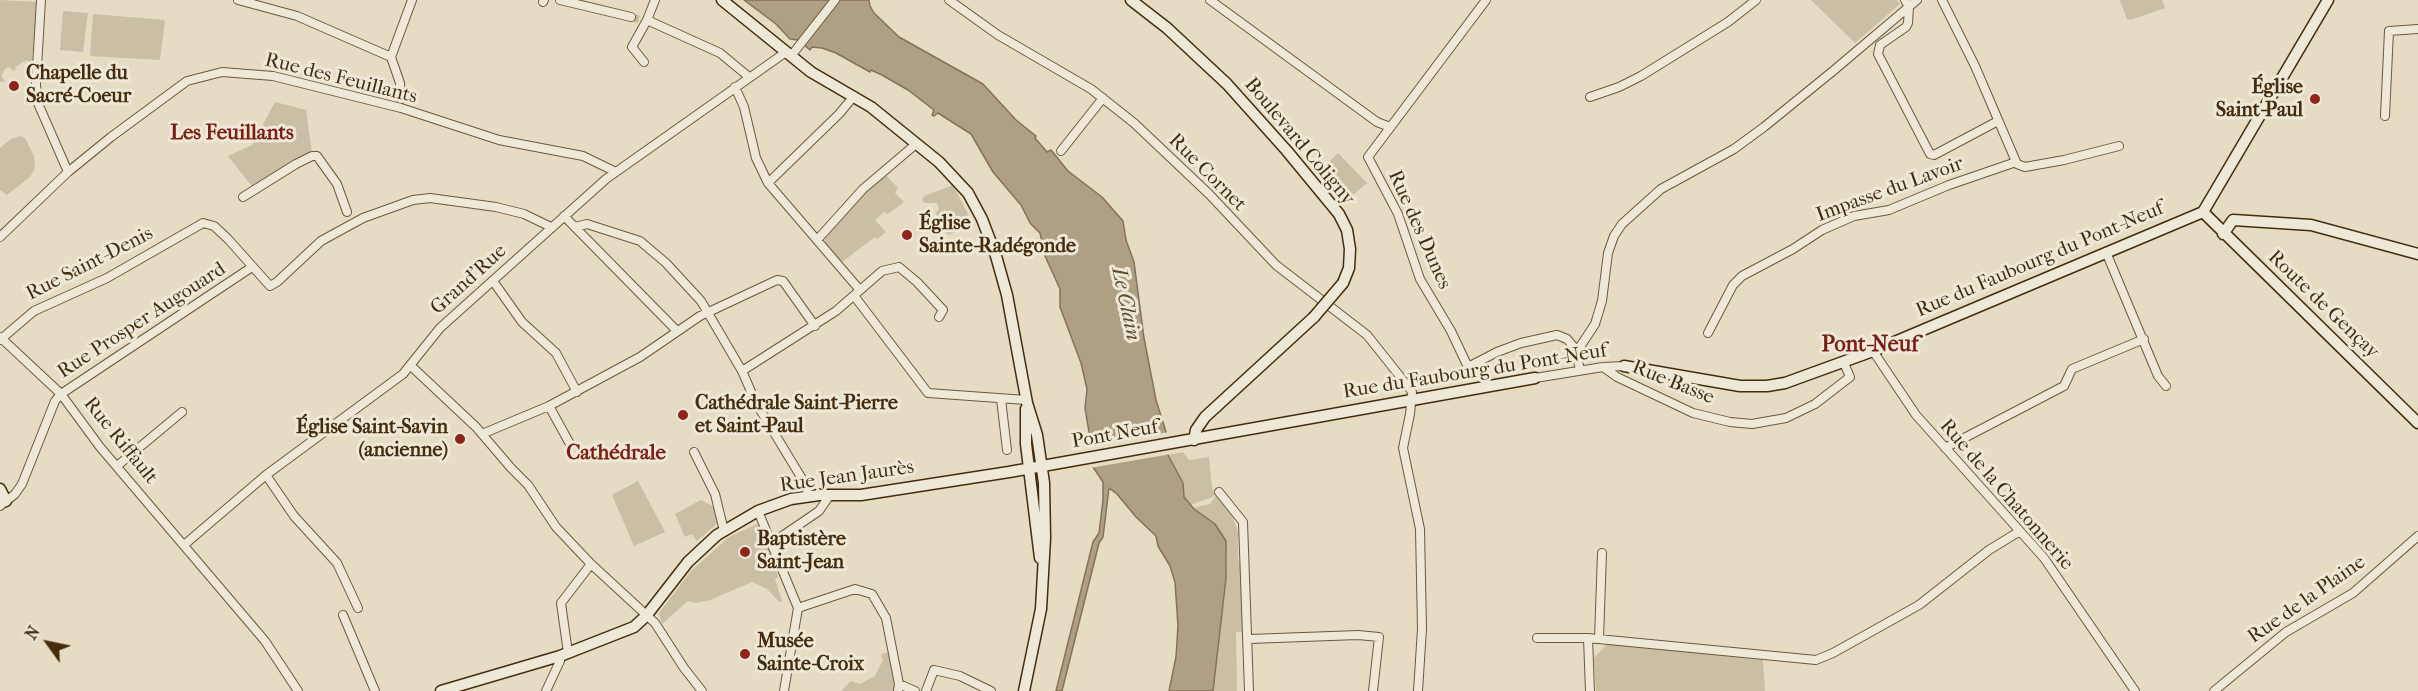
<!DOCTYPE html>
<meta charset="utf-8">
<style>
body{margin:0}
#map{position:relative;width:2418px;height:691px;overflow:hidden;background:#e5dcc3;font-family:"IM FELL French Canon",serif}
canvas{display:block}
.north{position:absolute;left:18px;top:613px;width:60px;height:60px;-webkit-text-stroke:4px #eee8d8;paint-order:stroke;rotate:303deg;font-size:16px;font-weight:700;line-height:24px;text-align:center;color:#452c0c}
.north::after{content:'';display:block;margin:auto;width:21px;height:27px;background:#452c0c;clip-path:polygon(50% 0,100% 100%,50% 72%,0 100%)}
</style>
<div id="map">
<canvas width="2418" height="691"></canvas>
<div class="north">N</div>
</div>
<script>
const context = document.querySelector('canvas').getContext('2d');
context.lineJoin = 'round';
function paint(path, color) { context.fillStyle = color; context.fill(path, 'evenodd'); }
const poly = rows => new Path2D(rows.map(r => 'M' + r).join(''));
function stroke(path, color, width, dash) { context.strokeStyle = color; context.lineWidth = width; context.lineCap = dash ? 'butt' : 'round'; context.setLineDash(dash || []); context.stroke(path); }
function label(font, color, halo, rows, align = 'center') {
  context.font = font + ' "IM FELL French Canon",serif'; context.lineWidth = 6; context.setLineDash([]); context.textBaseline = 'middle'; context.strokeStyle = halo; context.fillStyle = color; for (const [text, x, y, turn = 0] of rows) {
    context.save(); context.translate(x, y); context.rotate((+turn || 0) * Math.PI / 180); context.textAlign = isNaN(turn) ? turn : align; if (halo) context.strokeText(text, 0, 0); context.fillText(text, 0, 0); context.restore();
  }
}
const green = poly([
 [0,0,37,2,32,61,29,63,27,60,15,67,16,69,13,71,9,67,5,69,1,76,5,81,0,82],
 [1811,0,1897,0,1900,4,1855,43],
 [2120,0,2162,0,2165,8,2130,20,2127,19],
 [63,11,88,13,83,52,60,50],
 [93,14,165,20,160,60,90,56],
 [275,102,306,110,312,153,254,189,228,156,252,145],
 [21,136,25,138,34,156,35,168,30,177,7,195,0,190,0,148,11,139],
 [1338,153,1367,183,1350,198,1323,168],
 [885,174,898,188,895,193,904,202,888,214,884,212,875,220,886,232,877,239,875,237,842,262,825,242,825,237,854,203],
 [953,185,972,222,949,235,937,224,939,222,936,213,939,209,937,203,925,203,922,200,924,196],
 [1183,452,1189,460,1209,457,1212,488,1216,493,1213,497,1190,505,1184,497,1183,483,1168,455],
 [638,481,665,532,634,546,612,495],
 [1217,494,1233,518,1238,532,1238,559,1247,584,1248,631,1236,632,1237,691,1213,691,1226,578,1227,551,1193,508,1210,504],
 [701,500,716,508,719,522,697,541,692,534,685,537,675,514],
 [757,524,761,526,777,566,776,570,778,577,775,579,782,601,779,602,767,589,752,582,710,600,696,603,688,601,662,624,659,613,691,571,729,537],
 [1607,644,1763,660,1765,691,1596,691,1594,658],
 [889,652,895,685,894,691,841,691,851,681,860,684,875,676,883,660,881,654]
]);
const water = poly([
 [744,0,869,0,870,6,874,13,899,37,983,84,1016,120,1036,136,1035,138,1047,152,1051,150,1068,171,1102,197,1123,221,1126,240,1134,262,1144,338,1156,400,1166,432,1168,455,1183,483,1184,497,1194,509,1215,524,1226,541,1226,578,1213,691,1169,691,1176,657,1178,626,1175,582,1170,566,1158,546,1156,536,1136,517,1117,494,1109,488,1103,537,1099,543,1062,691,1056,691,1093,542,1099,533,1103,500,1103,482,1093,467,1087,445,1089,432,1085,408,1087,389,1081,363,1060,307,1060,289,1045,256,1040,233,1030,223,1021,205,993,172,971,134,938,113,934,116,932,115,934,110,908,90,882,75,871,70,870,72,836,53,822,48,812,47,810,50,798,40,790,39,776,24,744,0]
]);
const pier = poly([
 [1169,432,1171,454,1090,468,1084,446]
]);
const streetTunnel = poly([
 [631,17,644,21]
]);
const street = poly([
 [41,0,36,84,37,101,68,172],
 [238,0,297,16,391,57],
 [560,0,631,17],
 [655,0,647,20,720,53,749,77],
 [949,0,998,35,1091,89,1134,123,1209,194,1276,265,1367,335,1410,389,1412,392,1410,414,1403,448,1420,529,1422,629,1418,691],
 [1210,0,1377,122,1390,127],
 [1486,0,1368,157,1398,214,1420,279,1451,331,1468,367,1497,352,1521,343,1557,335,1567,339,1573,346,1576,353,1580,370],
 [1905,0,1909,7,1908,23,1906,27,1880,45,1878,54,1930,154,1934,155,1998,121],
 [1942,0,1975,66,2017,164,2025,167,2064,160,2119,146],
 [543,2,544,0],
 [791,56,835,0],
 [644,62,632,47,647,20],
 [735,87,744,107,756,158,768,183,859,289],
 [1590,97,1619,87,1641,76,1728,22,1756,0],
 [401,99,400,83,391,57,412,0],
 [2385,116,2389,31,2418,29],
 [1061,151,1103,98],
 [768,183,839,114,854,96],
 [243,197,296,164,312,156,317,156,337,184,347,212],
 [564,216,677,331],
 [575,227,587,224,640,241,666,263,701,301,742,371,756,403,807,487,808,496],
 [0,237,68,172,111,137,187,81,222,72,273,76,401,108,499,140,583,156,616,172],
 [817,240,863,189,916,144],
 [2106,252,2158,376,2166,386],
 [493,281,522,322,556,353,577,392],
 [855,297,928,393,1026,400],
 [1708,333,1733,285,1742,276,1793,249,1822,230,1854,216,1889,210,1949,185,2016,162],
 [0,337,61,394,100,447,265,641,298,691],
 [0,340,34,311,107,278,203,223,214,226,228,239,270,286,277,282,321,241,363,218,413,200,430,198,496,207,524,214,551,227],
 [1873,351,1916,415,2044,558,2135,691],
 [1576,353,1595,324,1602,301,1608,253,1614,236,1622,224,1661,189,1734,149,1764,127,1833,71,1917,0],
 [410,365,476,427,511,468,528,485,556,527,591,564,655,623,684,668,702,691],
 [1603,367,1617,377,1693,413,1730,422,1752,424,1786,418,1815,404,1850,377,1844,363],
 [742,371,836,311,882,271,899,267,917,282,943,310,939,317],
 [1535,378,1603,367,1624,366],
 [1001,399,1007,450],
 [549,406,640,357,700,316,777,280,783,281,815,326],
 [482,434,549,406,570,444],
 [1945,448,2064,386,2072,369,2144,339],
 [694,452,715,494,724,531],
 [117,466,182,412],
 [266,475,294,516,337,563,358,608],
 [1219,492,1243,522,1249,691],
 [0,506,15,494,22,484,55,401,61,394,252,267],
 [758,511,798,608,784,691],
 [772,543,819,511,830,495],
 [184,545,266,475,403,374,440,328,606,179,786,52],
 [798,608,855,589,872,594,886,618,899,684,898,691],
 [343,615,375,691],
 [1537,638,1588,638,1816,660,1833,653,1919,605,1989,550,2020,531],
 [1588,638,1590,691],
 [1249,639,1358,635,1379,637,1373,691],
 [1599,639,1602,553],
 [568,653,561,603,591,564],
 [899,684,915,691],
 [546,691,560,661,560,656],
 [926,691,934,670,960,676,991,691],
 [2214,691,2286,632,2353,593,2418,536]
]);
const secondary = poly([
 [722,0,811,72,871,107,939,162,968,193,982,219,996,256,1007,295,1027,403,1037,435,1044,483,1045,538,1041,609,1024,691],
 [1131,0,1167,28,1227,84,1287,151,1339,214,1347,230,1350,249,1349,268,1343,283],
 [2203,212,2418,423],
 [2223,234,2233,220,2311,225,2418,254],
 [1624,366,1740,386,1767,386,1785,383,1873,351,2203,212,2328,0],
 [1026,409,1026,444,1040,558],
 [1194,440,1196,430,1205,417,1314,317],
 [0,489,6,501],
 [441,691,560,656,634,627,646,616,688,562,717,535,758,511,791,499,819,495,861,495,1009,472,1535,378]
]);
const secondaryBridge = poly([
 [1314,317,1343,283]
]);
const markers = [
 [14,86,6,"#8f2418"],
 [2315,99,6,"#8f2418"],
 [907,235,6,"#8f2418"],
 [683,415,6,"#8f2418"],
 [460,439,6,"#8f2418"],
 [745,552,6,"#8f2418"],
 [745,654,6,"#8f2418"]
];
const poiNames = [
 ["Chapelle du",26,74],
 ["Sacré-Coeur",26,97],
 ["Église",2303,88,"right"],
 ["Saint-Paul",2303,111,"right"],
 ["Église",919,224],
 ["Sainte-Radégonde",919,247],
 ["Cathédrale Saint-Pierre",695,404],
 ["et Saint-Paul",695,427],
 ["Église Saint-Savin",448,428,"right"],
 ["(ancienne)",448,451,"right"],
 ["Baptistère",757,540],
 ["Saint-Jean",757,563],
 ["Musée",757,642],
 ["Sainte-Croix",757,665]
];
const streetNames = [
 ["Rue des Feuillants",341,79,14],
 ["Boulevard Coligny",1299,142,50],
 ["Rue Cornet",1207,173,45],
 ["Impasse du Lavoir",1890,190,-20],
 ["Rue des Dunes",1419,230,66],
 ["Rue du Faubourg du Pont-Neuf",2040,260,-23],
 ["Rue Saint-Denis",90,264,-27],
 ["Grand'Rue",469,280,-42],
 ["Route de Gençay",2323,305,44],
 ["Rue Prosper Augouard",142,321,-33],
 ["Rue du Faubourg du Pont-Neuf",1475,372,-9],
 ["Rue Basse",1673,383,22],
 ["Pont Neuf",1115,435,-10],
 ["Rue Riffault",120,441,51],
 ["Rue Jean Jaurès",847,477,-8],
 ["Rue de la Chatonnerie",2006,495,49],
 ["Rue de la Plaine",2307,600,-35]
];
const neighbourhoodNames = [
 ["Les Feuillants",232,134],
 ["Cathédrale",616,454]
];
const waterNames = [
 ["Le Clain",1125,304,78]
];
const quarterNames = [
 ["Pont-Neuf",1870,346]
];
paint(green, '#cabea4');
paint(water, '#afa085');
stroke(water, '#857255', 1.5);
paint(pier, '#e5dcc3');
stroke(streetTunnel, '#c5b99e', 8, [8, 4]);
stroke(street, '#6d583a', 10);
stroke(secondary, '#452c0c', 13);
stroke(street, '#eee8d8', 8);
stroke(secondary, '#eee8d8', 10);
stroke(secondaryBridge, '#452c0c', 13, []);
stroke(secondaryBridge, '#eee8d8', 10);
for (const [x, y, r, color] of markers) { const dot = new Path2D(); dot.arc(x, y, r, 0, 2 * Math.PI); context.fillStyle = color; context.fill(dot); stroke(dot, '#eee8d8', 2); }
label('bold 20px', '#452c0c', '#eee8d8', poiNames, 'left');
label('20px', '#452c0c', '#eee8d8', streetNames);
label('bold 21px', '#7a1f14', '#eee8d8', neighbourhoodNames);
label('italic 21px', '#60492a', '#eee8d8', waterNames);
label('bold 22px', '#7a1f14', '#eee8d8', quarterNames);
</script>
